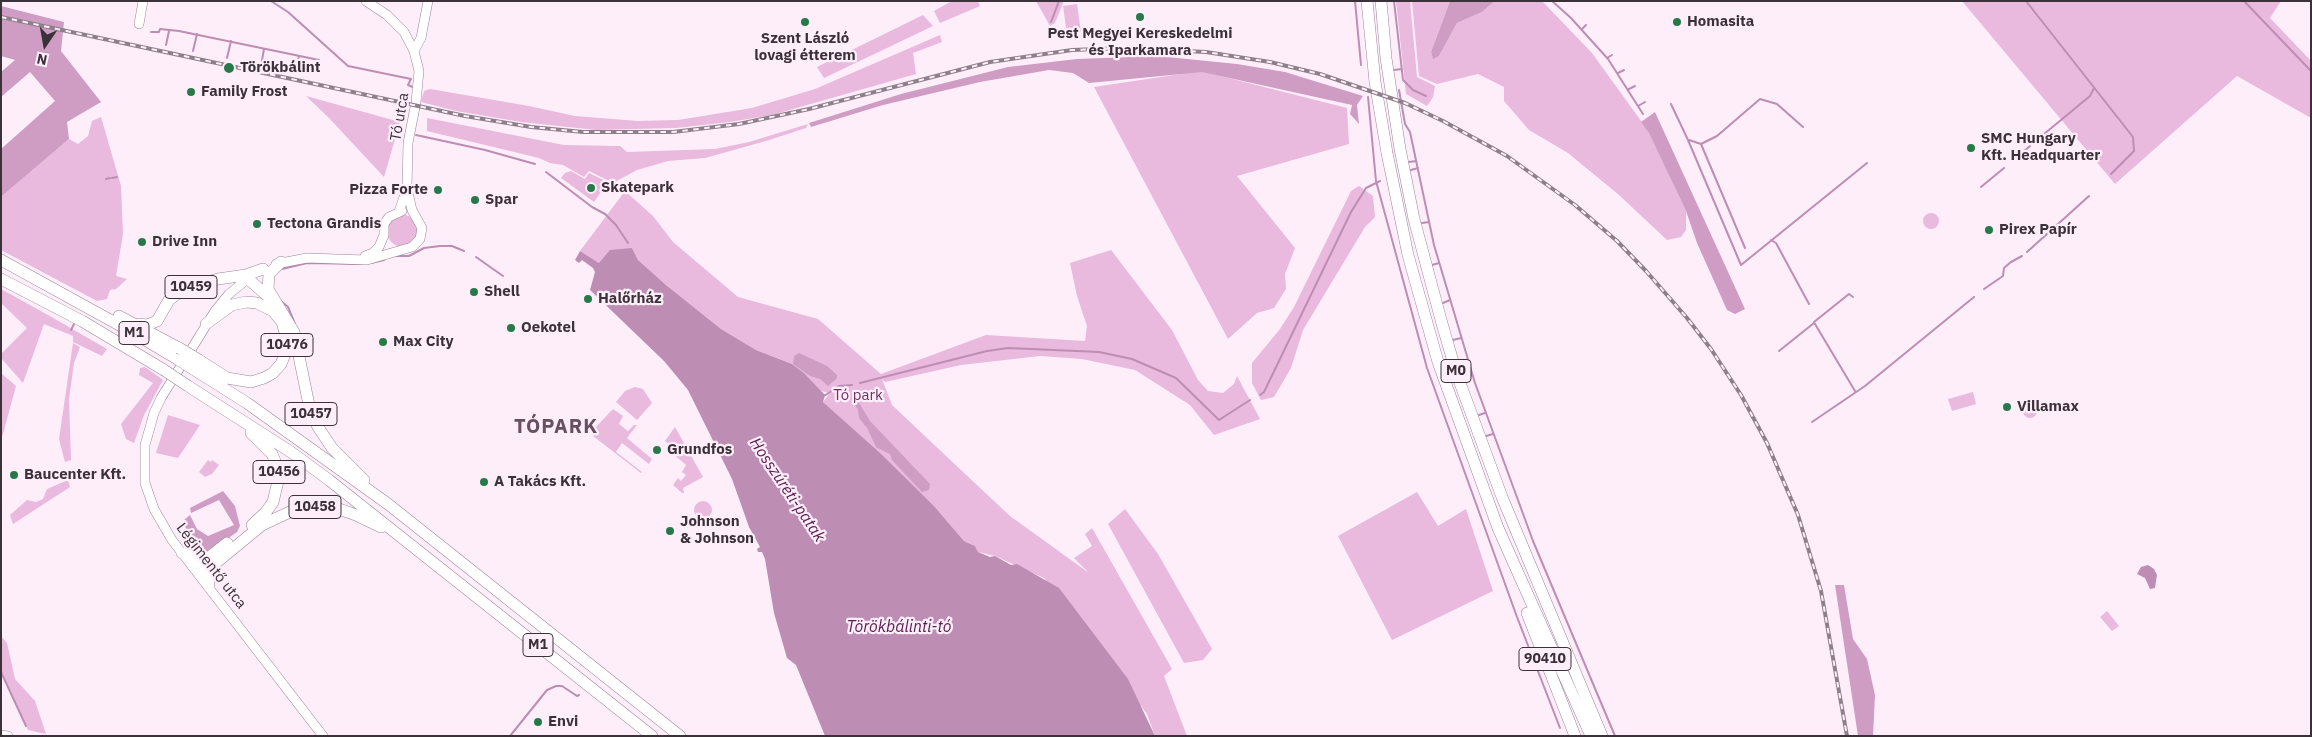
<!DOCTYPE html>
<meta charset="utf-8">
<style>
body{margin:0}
#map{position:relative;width:2312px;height:737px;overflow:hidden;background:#feeefa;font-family:"IBM Plex Sans",sans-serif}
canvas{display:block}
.frame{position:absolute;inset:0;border:2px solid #3b3139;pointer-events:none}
.north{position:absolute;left:20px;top:20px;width:50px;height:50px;-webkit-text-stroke:4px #feeefa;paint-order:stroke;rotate:192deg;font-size:14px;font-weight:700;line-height:20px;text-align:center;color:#3b3139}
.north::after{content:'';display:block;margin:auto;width:18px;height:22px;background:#3b3139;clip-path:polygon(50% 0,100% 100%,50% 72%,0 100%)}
</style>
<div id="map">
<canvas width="2312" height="737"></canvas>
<div class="frame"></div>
<div class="north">N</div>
</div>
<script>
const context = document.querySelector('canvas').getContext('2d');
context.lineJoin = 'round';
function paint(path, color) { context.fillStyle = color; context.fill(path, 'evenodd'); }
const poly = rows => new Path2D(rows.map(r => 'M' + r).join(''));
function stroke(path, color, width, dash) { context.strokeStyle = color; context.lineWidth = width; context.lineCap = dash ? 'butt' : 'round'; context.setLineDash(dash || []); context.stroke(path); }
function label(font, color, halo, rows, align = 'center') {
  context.font = font + ' "IBM Plex Sans",sans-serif'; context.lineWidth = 4.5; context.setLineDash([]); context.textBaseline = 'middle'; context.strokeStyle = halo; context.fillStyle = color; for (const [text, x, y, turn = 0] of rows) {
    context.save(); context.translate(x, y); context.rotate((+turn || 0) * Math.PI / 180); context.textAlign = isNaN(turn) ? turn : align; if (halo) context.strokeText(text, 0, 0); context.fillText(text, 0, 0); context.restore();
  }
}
const green = poly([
 [952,1,978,1,980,6,940,23,934,11],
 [1036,1,1064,1,1055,23,1050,26],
 [1396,1,1410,1,1417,77,1435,86,1433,97,1427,106,1406,94],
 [1412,1,1450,1,1431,52,1433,58,1439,56,1457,23,1482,12,1495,1,1542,1,1592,53,1649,132,1686,211,1686,230,1681,237,1667,240,1619,195,1568,153,1529,130,1504,101,1504,87,1478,74,1437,84,1419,76],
 [1962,1,2281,1,2270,18,2311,61,2311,118,2237,76,2115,184],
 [1077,4,1081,32,1067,34,1063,6],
 [923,15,933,26,824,78,817,67],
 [940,35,942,42,913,53,916,74,772,115,730,122,676,128,596,130,521,122,456,111,421,102,424,91,430,89,529,106,575,116,638,121,678,120,752,108,815,89],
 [1201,71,1347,108,1349,144,1237,176,1295,248,1285,274,1286,289,1274,308,1257,313,1228,339,1094,87],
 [306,96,400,122,384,177,329,118],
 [101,117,121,186,123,234,116,276,127,279,116,289,110,290,107,299,97,301,1,250,1,197,69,139,78,144,88,136,92,121],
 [427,118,564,145,620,146,627,152,715,149,749,142,808,124,806,128,766,141,705,158,668,161,637,170,613,183,589,171,584,177,563,165,550,163,539,158,427,131],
 [571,171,585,179,589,173,612,184,601,192,594,202,561,178,565,173],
 [1359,186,1373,196,1375,217,1365,227,1303,330,1291,368,1274,397,1261,400,1252,383,1252,363,1280,329,1294,307,1351,191],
 [625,191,653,216,673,242,738,297,818,319,881,374,986,335,1085,341,1087,326,1077,296,1070,263,1111,250,1172,330,1198,380,1208,391,1223,393,1234,384,1237,376,1260,419,1214,435,1190,405,1135,370,1082,359,1040,356,961,365,885,382,882,379,892,405,946,456,1010,516,1089,573,1074,558,1092,546,1085,534,1092,528,1172,669,1164,676,1187,736,1155,736,1147,714,1044,578,995,556,978,552,975,546,964,541,934,506,823,402,830,393,821,391,804,373,792,364,756,350,721,329,666,285,638,260,632,248,599,263,580,251],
 '1923 221a8 8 0 1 1 16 0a8 8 0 1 1-16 0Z',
 '387 231a16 16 0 1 1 32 0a16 16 0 1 1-32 0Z',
 [1,289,48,315,107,349,102,356,73,342,73,336,44,324,23,383,1,358,1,354,27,328,1,303],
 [73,343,80,347,74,363,69,399,71,460,65,462,59,439],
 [145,367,163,380,144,415,134,443,126,439,121,424,153,383,139,375,140,368],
 [1,373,16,386,1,441],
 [635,387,643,389,652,403,637,420,616,402,625,391],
 [1973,392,1976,404,1952,411,1948,399],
 '2023 411a7 7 0 1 1 14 0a7 7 0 1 1-14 0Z',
 [613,409,623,416,619,424,628,431,634,425,637,425,627,438,652,459,649,464,622,443,616,452,642,472,641,473,593,436,593,432,596,427],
 [168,415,200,425,178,458,156,453],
 [675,427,703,477,683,488,684,493,682,493,673,485,678,478,681,481,686,475,682,472,686,465,671,452,674,448,665,441],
 [208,460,211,462,212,460,219,465,212,474,205,477,199,472],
 [68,480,70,487,13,524,10,515,27,500,36,502,43,499,47,489],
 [1417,492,1438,526,1466,509,1493,591,1392,640,1338,536],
 '694 510a9 9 0 1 1 18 0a9 9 0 1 1-18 0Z',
 [1125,509,1158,554,1212,649,1203,660,1184,663,1108,524],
 [2107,611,2119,626,2112,631,2100,617],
 [1,636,7,643,15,679,35,701,46,734,28,730,1,670]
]);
const forest = poly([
 [1450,1,1495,1,1482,12,1457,23,1439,56,1433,59,1431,52],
 [1,6,64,22,61,51,101,102,67,122,69,139,1,197,1,149,55,101,30,72,1,97,1,72,15,60,1,56],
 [1157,56,1237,64,1285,72,1363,96,1357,105,1359,124,1350,114,1352,105,1202,72,1089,83,1073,73,1049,70,980,82,883,105,811,127,809,123,901,94,1008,67,1077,59],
 [1655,112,1745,309,1735,314,1727,310,1697,243,1686,211,1649,133,1641,122],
 [799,353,827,366,837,375,837,378,828,386,820,379,810,376,793,364,794,356],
 [853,393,870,421,930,484,929,490,922,492,892,460,890,454,876,447,867,428,859,418,858,410,849,396],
 [223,491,235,506,240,526,237,532,207,553,202,554,196,552,188,540,184,520,190,515,197,529,208,536,234,525,219,500,191,513,190,508],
 [1835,585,1844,585,1853,639,1867,659,1875,695,1873,736,1858,736]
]);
const water = poly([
 [632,248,638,260,666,285,721,329,756,350,792,364,804,373,825,395,823,402,881,454,934,506,964,541,975,546,978,552,990,557,995,556,1011,565,1017,564,1059,588,1128,679,1155,736,825,736,796,665,787,658,774,613,765,559,762,552,758,552,757,549,760,547,749,527,732,479,688,390,664,361,590,290,595,272,593,268,582,260,579,263,575,260,580,251,599,263,610,250],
 [2148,565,2154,569,2157,575,2155,588,2150,589,2145,578,2137,574,2141,567]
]);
const stream = poly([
 [271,1,288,12,348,66,411,79,408,85,415,88],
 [1355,1,1361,65],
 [1394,1,1403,80,1413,90,1426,96],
 [1552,1,1571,18,1608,59,1643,114],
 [2026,1,2133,137,2134,151,2111,174],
 [2244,1,2311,71],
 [1051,22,1059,1],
 [1582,29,1586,25],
 [151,32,159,32,160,29,179,31,319,60],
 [166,45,169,31],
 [193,51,197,34],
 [227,58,231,41],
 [1607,58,1612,55],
 [261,66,264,49],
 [1394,70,1402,69],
 [295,73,299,56],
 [1618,73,1624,70],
 [1629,89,1635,86],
 [1399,90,1405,124,1410,132,1434,245,1475,383,1533,541,1615,736],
 [1368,97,1376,181,1427,368,1517,617,1560,728],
 [1671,104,1688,140,1741,265,1867,163],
 [1638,106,1645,102],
 [416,135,485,150,535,164],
 [1689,140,1701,144,1717,136,1760,99,1777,104,1803,127],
 [1701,144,1745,248],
 [2032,144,2090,96,2094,88],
 [2023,152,2030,146],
 [2014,159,2019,155],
 [1409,162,1416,161],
 [1411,170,1418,168],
 [546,172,592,207,605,214,616,225,628,243],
 [112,178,117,177],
 [106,179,110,178],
 [1981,187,2004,168],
 [1422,223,1429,222],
 [1771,240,1776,243,1809,304],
 [2027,252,2089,196],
 [395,256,409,256,424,248,440,246,452,246,464,251],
 [476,257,503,276],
 [371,263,384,260],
 [1432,265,1439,263],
 [282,269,307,263,362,264],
 [1984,289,2003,276,2004,268,2011,262,2022,256],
 [281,301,288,307,295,324],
 [1443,303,1450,300],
 [1814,322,1849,294,1853,297],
 [71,330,74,324],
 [1453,340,1461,338],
 [1779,351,1814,323,1815,324,1855,391],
 [1465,377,1472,375],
 [860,383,987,351,1008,348,1099,352,1132,359,1176,378,1219,420,1250,400],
 [1260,395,1264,392,1351,212,1366,188,1380,181],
 [824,396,839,386,852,385],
 [1479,415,1485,413],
 [1812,422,1865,386,1974,297],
 [1486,436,1493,434],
 [1,672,26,726],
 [510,736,547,690,556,686,562,686,577,696,579,695]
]);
const secondary = poly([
 [366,1,387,15,404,32,414,51,419,71,416,102,408,143,407,188,399,212],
 [139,24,143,1],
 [414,51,421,38,428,1],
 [365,256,373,253,379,247,384,235,384,224,389,217,402,211],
 [276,264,307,258,367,260,412,247,420,239,422,228,412,210,407,188],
 [251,276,229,294,215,311,161,398,154,413,145,445,145,483,154,509,172,540,323,736]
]);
const primary = poly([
 [1,735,8,736]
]);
const highway = poly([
 [1367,1,1375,82,1387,153,1408,255,1438,362,1498,528,1591,736],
 [1381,1,1386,58,1400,149,1414,219,1441,320,1456,372,1502,497,1602,736],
 [1,260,132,332,179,360],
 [281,262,269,274,268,289,294,332,310,410,318,427,332,448,364,480],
 [247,278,270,298],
 [1,279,82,321,164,370],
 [119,316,179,348],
 [139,324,147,325,157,321,169,300,184,289,218,279,246,275,263,269],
 [199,360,227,378,251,382,264,378,273,373,281,364,287,349,287,339,282,322,273,311,257,303,246,302,232,305,206,324],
 [193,369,247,403,388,504,680,736],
 [188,386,291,452,329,480,652,736],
 [251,433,272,454,278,468,279,477,273,502,266,512,252,525],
 [182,553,202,559,208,558],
 [195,568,227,543],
 [201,575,262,525,294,510,317,507,339,509,356,515,381,527],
 [209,586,208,577,211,566],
 [1527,613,1575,736]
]);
const rail = poly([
 [1,17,465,116,531,127,583,132,673,132,739,124,809,109,990,62,1072,50,1125,48,1206,52,1270,62,1320,74,1405,103,1443,121,1507,156,1575,205,1617,241,1646,271,1687,318,1711,349,1741,395,1767,443,1798,515,1821,591,1847,736]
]);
const highwayBridge = poly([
 [179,348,199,360],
 [179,360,193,369],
 [164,370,188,386]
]);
const markers = [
 [1140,17,5,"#28794a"],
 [805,22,5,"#28794a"],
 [1677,22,5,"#28794a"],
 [229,68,6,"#28794a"],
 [191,92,5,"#28794a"],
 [1971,148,5,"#28794a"],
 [591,188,5,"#28794a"],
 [438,190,5,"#28794a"],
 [475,200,5,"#28794a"],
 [257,224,5,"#28794a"],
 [1989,230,5,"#28794a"],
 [142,242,5,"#28794a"],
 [474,292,5,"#28794a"],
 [588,299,5,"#28794a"],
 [511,328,5,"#28794a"],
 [383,342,5,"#28794a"],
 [2007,407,5,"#28794a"],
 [657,450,5,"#28794a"],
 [14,475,5,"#28794a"],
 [484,482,5,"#28794a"],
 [670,531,5,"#28794a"],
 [538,722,5,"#28794a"]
];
const shields = [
 [191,287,52],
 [134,333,30],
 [287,345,52],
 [1456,371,30],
 [311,414,52],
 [279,472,52],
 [315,507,52],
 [538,645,30],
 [1545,659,52]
];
const shieldNames = [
 ["10459",191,287],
 ["M1",134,333],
 ["10476",287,345],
 ["M0",1456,371],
 ["10457",311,414],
 ["10456",279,472],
 ["10458",315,507],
 ["M1",538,645],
 ["90410",1545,659]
];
const poiNames = [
 ["Homasita",1687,22],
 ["Pest Megyei Kereskedelmi",1140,34,"center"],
 ["és Iparkamara",1140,51,"center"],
 ["Szent László",805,39,"center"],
 ["lovagi étterem",805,56,"center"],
 ["Törökbálint",240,68],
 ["Family Frost",201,92],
 ["SMC Hungary",1981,139],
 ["Kft. Headquarter",1981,156],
 ["Skatepark",601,188],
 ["Pizza Forte",428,190,"right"],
 ["Spar",485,200],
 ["Tectona Grandis",267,224],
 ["Pirex Papír",1999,230],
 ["Drive Inn",152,242],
 ["Shell",484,292],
 ["Halőrház",598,299],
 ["Oekotel",521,328],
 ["Max City",393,342],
 ["Villamax",2017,407],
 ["Grundfos",667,450],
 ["Baucenter Kft.",24,475],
 ["A Takács Kft.",494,482],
 ["Johnson",680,522],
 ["& Johnson",680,539],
 ["Envi",548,722]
];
const streetNames = [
 ["Tó utca",400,117,-80],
 ["Légimentő utca",211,566,52]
];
const parkNames = [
 ["Tó park",858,396]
];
const waterNames = [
 ["Hosszúréti-patak",787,490,56],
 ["Törökbálinti-tó",899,627]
];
const districtNames = [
 ["TÓPARK",556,427]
];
paint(green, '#e9b9de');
paint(forest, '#cf9dc4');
paint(water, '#bd8db3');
stroke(stream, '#bd8db3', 2);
stroke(secondary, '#9d8597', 10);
stroke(primary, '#9d8597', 10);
stroke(highway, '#9d8597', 12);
stroke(secondary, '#fff', 9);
stroke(primary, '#fff', 9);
stroke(highway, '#fff', 11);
stroke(rail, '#8d808a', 4);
stroke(rail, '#feeefa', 2, [5.5]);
stroke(highwayBridge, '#9d8597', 12, []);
stroke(highwayBridge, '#fff', 11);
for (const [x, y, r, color] of markers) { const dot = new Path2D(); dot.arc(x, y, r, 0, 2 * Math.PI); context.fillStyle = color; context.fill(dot); stroke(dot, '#feeefa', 2); }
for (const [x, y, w] of shields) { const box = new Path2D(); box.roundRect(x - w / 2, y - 11.5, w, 23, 4); context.fillStyle = '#feeefa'; context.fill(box); stroke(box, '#3b3139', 1); }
label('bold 14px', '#3b3139', null, shieldNames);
label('bold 15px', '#3b3139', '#feeefa', poiNames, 'left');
label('15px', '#3b3139', '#feeefa', streetNames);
label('15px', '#6d3163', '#feeefa', parkNames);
label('italic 16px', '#5a2051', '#feeefa', waterNames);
context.letterSpacing = '1px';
label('bold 20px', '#665061', '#feeefa', districtNames);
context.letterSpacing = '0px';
</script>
